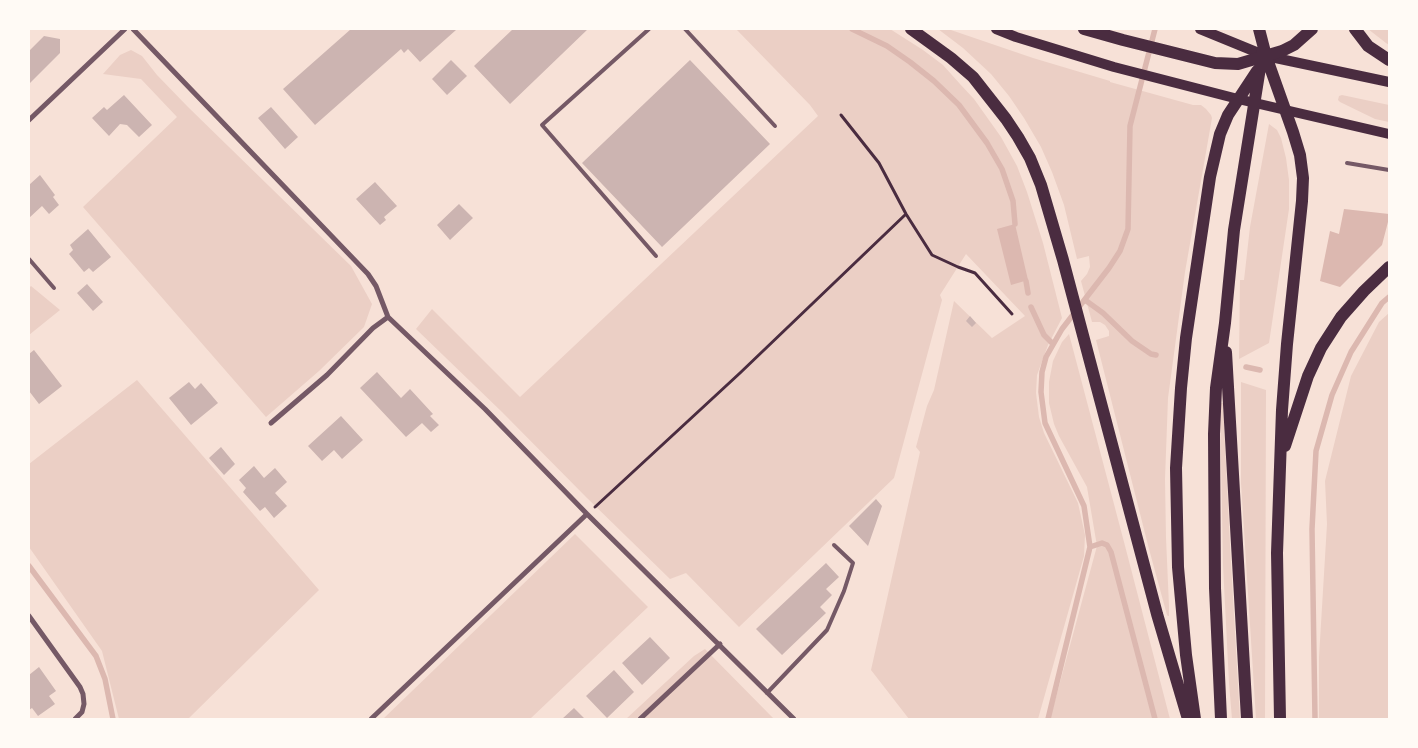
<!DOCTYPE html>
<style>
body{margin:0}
#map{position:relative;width:1418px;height:748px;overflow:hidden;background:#f7e1d7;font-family:Figtree,sans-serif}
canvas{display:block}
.frame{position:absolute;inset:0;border:30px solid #fffaf5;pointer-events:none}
</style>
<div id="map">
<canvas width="1418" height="748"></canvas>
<div class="frame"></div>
</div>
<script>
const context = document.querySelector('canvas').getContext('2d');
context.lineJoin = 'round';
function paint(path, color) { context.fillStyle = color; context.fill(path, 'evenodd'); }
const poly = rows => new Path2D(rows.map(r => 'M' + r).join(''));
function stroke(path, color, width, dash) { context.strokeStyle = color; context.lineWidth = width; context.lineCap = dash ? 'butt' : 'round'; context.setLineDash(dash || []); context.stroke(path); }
const green = poly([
 [736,29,890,29,923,50,943,65,960,84,974,99,1001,137,1017,166,1027,192,1043,243,1062,318,1048,345,1037,375,1036,393,1039,417,1044,433,1078,503,1085,535,1084,556,1038,719,909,719,871,670,920,452,916,447,927,406,934,390,954,301,992,338,1025,316,966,254,940,295,942,300,894,478,739,627,686,573,670,579,586,497,502,412,416,329,432,309,520,397,818,116,810,105],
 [938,29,948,29,1033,58,1110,81,1110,82,1193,105,1201,105,1206,109,1211,115,1212,118,1185,272,1168,398,1165,479,1166,538,1169,606,1169,616,1168,616,1167,615,1149,549,1096,340,1109,336,1109,331,1105,325,1100,322,1092,322,1081,281,1087,274,1090,267,1089,256,1077,259,1064,205,1052,172,1041,147,1024,118,1009,96,991,74,963,48],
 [1368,29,1389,29,1389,45,1386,43],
 [131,50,142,56,157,75,188,107,351,266,372,304,364,327,319,371,266,417,83,207,177,117,141,79,103,74,120,55],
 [1342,95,1389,105,1389,122,1375,119,1340,102,1338,100,1339,96],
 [1269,124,1277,130,1281,138,1286,158,1289,180,1289,209,1269,343,1239,359,1240,280,1244,280,1250,227],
 [31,286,60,310,29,335,29,288],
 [1389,313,1389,719,1319,719,1319,657,1327,524,1325,481,1351,376,1379,322],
 [1069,334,1124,542,1170,719,1050,719,1097,546,1087,487,1059,436,1054,424,1049,403,1049,382,1053,361,1062,342],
 [137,380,319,590,188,719,119,719,102,651,29,547,29,464],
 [1241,382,1266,390,1265,719,1256,719,1241,483],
 [1221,403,1223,403,1230,545,1240,719,1232,719,1229,683,1223,565,1220,404],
 [575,534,648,607,530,719,383,719],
 [705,649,774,719,626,719,694,656]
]);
const water = poly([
 [1344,209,1389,214,1389,218,1382,245,1340,287,1320,281,1330,231,1339,234],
 [1015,224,1028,280,1011,285,997,229]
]);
const stream = poly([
 [852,29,887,46,910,62,934,81,959,105,987,143,1002,169,1013,201,1015,224],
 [1026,281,1028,293],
 [1085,300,1103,313,1132,341,1151,354,1156,355],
 [1031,307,1044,335,1053,344],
 [1246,367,1260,370],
 [1090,547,1102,543,1107,545,1111,552,1155,719],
 [29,566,96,656,105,679,113,719],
 [1048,719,1090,547,1084,506,1045,423,1041,392,1042,372,1046,357,1062,329,1109,268,1120,251,1128,229,1130,126,1155,29],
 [1315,719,1312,529,1316,451,1332,395,1351,352,1382,303,1389,297]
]);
const building = poly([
 [351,29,456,29,456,30,420,62,408,49,404,53,401,49,315,125,283,89],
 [513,29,588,29,510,104,474,66],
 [44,36,60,39,60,53,29,84,29,51],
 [451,60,467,76,447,95,432,79],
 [690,60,770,144,662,247,582,163],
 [124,95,152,125,139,137,127,125,120,124,109,136,92,118,104,107,107,110],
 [271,107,298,137,285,149,258,118],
 [40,175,55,195,53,197,59,205,49,214,42,206,29,218,29,185],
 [375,182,397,206,384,217,386,220,380,225,356,199],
 [459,204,473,218,450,240,437,225],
 [88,229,111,257,93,272,89,268,84,272,69,254,73,250,70,245],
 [87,284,103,302,93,311,77,293],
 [970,316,976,323,972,327,966,321],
 [34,350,62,386,39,404,29,391,29,354],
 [377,372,401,398,410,389,433,414,430,416,439,425,431,432,422,423,406,437,360,388],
 [189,382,195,389,201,383,218,403,191,425,169,398],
 [341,416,363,440,342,459,334,450,322,461,308,446],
 [221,447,235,464,224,475,209,458],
 [254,466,264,478,275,468,287,482,275,493,287,506,274,518,265,507,260,511,243,492,246,488,239,480],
 [876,499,882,506,868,546,849,526],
 [826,563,839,577,826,589,832,595,820,607,826,613,782,655,756,629],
 [650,637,670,658,642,685,622,663],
 [39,667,56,691,49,696,55,704,38,716,32,708,29,710,29,675],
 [614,670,634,692,607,718,586,696],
 [574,708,585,719,562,719]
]);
const path = poly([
 [841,115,879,163,906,214,932,255,958,267,975,273,1012,314],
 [595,507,740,373,906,214]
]);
const service = poly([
 [649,29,542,125,656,256],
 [685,29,775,126],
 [1347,163,1389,170],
 [29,259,54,288],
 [767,693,827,630,844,591,853,563,834,545]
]);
const minor = poly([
 [133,29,368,274,376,286,388,317,485,409,587,514,794,719],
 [29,120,125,29],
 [271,423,327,375,373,328,388,317],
 [29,616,80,687,83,694,84,704,82,712,75,719],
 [371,719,587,514],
 [640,719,720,644]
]);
const secondary = poly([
 [996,29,1016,37,1114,67,1238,99,1389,134],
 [1200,29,1266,56,1389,82]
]);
const primary = poly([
 [911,29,951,58,973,77,1006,119,1018,137,1030,158,1041,185,1063,260,1157,614,1188,719],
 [1084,29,1123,40,1215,63,1238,64,1282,51,1294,45,1312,29],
 [1259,29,1266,56,1293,132,1300,155,1303,178,1302,201,1287,344,1282,410,1277,553,1280,719],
 [1355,29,1368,46,1389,60],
 [1226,352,1247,719],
 [1285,446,1308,376,1321,348,1341,317,1364,291,1389,267],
 [1195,719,1186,655,1178,567,1176,468,1181,388,1186,338,1210,177,1220,134,1228,115,1257,71],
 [1221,719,1215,588,1214,434,1216,388,1225,323,1234,230,1263,49]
]);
paint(green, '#ebcfc5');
paint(water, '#dcb8b0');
stroke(stream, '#dcb8b0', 5.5);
paint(building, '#ccb4b1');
stroke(path, '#4a2c40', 3);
stroke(service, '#755966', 4);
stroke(minor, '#755966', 5);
stroke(secondary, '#4a2c40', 10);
stroke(primary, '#4a2c40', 12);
</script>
